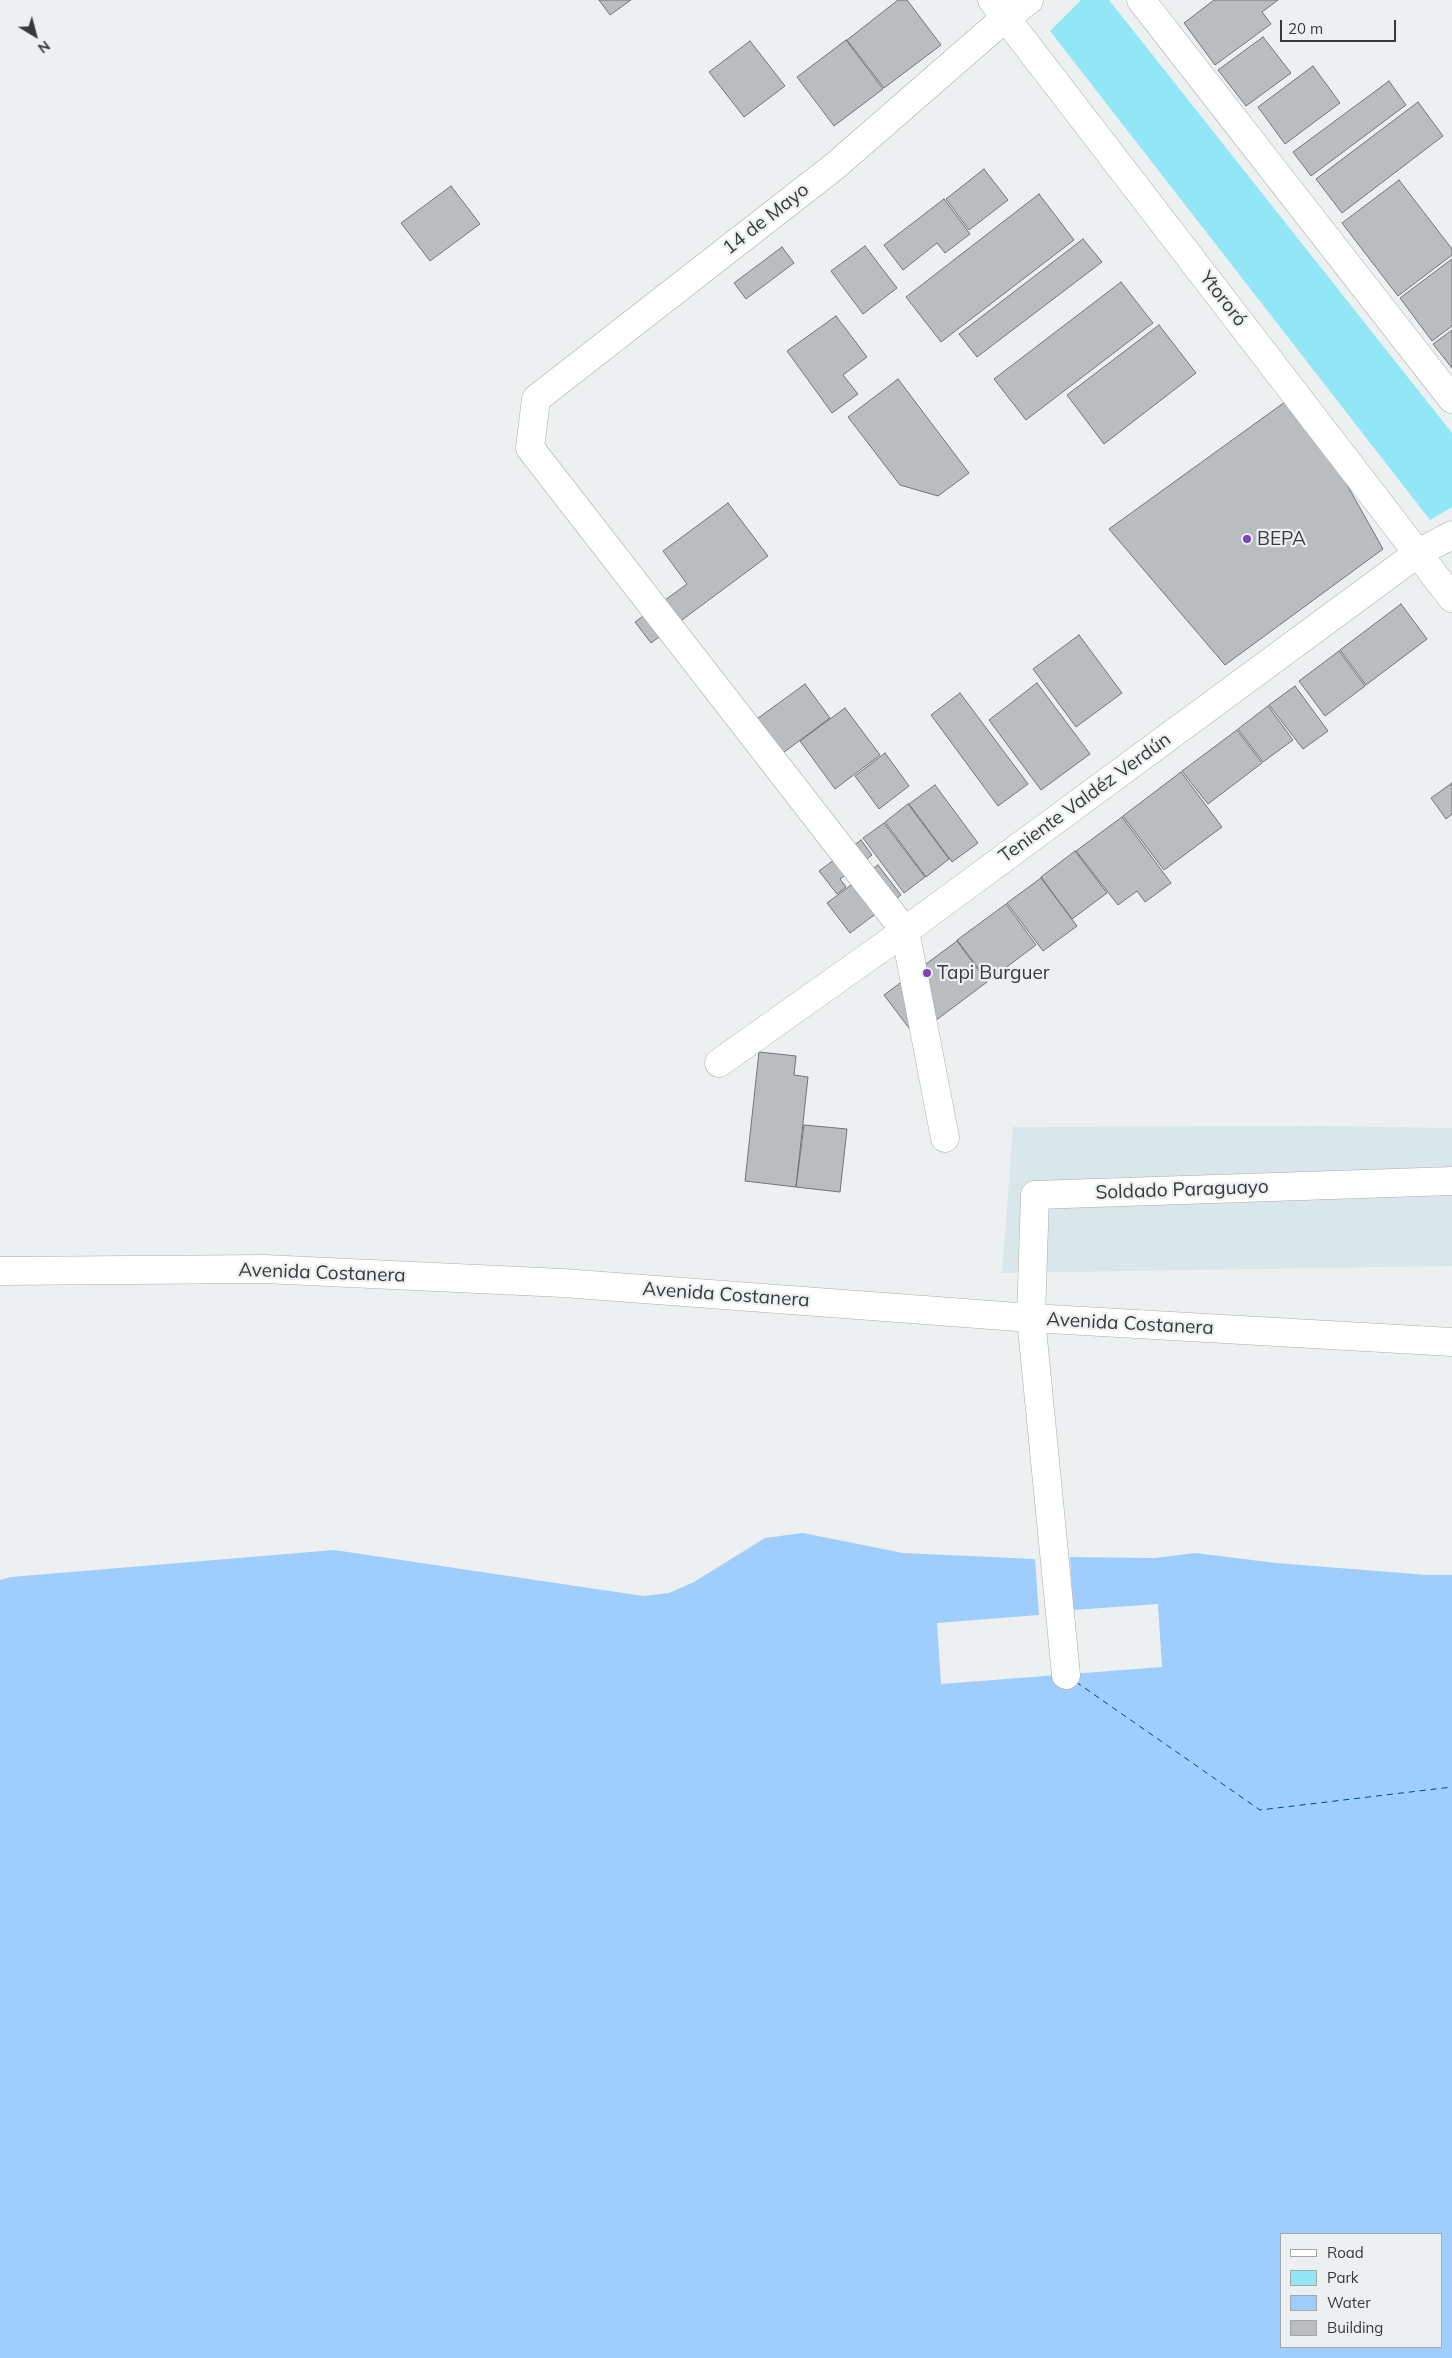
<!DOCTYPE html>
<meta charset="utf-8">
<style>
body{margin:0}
#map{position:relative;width:1452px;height:2358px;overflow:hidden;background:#ecf0f1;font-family:Mulish,sans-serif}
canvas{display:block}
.legend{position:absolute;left:1280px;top:2233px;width:162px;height:115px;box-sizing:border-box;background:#ecf0f1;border:1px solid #a4a7a8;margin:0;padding:6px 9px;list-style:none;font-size:15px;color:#37393a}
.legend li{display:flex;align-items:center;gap:10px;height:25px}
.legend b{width:25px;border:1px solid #a4a7a8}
.north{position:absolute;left:10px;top:10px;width:50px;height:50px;-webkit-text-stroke:4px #ecf0f1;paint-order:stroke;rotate:143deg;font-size:14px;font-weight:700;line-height:20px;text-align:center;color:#37393a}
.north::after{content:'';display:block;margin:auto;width:18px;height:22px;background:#37393a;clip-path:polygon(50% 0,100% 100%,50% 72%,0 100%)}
.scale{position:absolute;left:1280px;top:20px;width:116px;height:22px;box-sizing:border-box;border:2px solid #37393a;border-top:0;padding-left:6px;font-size:15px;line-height:18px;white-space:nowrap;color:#37393a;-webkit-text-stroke:4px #ecf0f1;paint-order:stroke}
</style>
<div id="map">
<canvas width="1452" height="2358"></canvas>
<ul class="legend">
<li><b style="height:6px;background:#fff"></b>Road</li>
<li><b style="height:14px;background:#92e7f7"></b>Park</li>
<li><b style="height:14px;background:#9fcefd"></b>Water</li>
<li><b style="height:14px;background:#b9bdbf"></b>Building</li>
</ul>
<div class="north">N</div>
<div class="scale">20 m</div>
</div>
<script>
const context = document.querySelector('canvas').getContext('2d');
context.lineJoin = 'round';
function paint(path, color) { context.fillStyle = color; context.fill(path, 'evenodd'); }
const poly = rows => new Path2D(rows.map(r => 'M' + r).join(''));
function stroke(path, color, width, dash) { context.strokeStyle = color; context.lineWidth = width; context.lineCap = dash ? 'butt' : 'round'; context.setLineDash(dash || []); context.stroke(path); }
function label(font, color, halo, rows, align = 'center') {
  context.font = font + ' Mulish,sans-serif'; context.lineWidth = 4.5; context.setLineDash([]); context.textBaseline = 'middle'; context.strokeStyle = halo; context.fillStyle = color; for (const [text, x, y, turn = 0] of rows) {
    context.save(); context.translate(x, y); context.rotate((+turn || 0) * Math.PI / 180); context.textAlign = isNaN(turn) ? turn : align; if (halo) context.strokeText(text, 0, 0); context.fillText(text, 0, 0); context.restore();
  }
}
const built = poly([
 [1325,1126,1452,1128,1452,1266,1002,1273,1013,1127]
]);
const green = poly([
 [1081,0,1109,0,1452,433,1452,507,1430,520,1050,31]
]);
const water = poly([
 [803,1533,903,1553,1035,1559,1070,1557,1155,1558,1195,1553,1276,1563,1428,1575,1452,1575,1452,2358,0,2358,0,1580,11,1577,334,1550,643,1596,669,1593,694,1582,765,1538],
 [1281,2234,1441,2234,1441,2347,1281,2347]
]);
const pier = poly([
 [1070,1557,1073,1610,1158,1604,1162,1667,941,1684,937,1623,1039,1615,1035,1559]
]);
const ferry = poly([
 [1076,1682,1260,1810,1452,1787]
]);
const building = poly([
 [599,0,631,0,610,15,599,0],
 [898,0,907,0,941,45,884,88,847,40,898,0],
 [1214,0,1278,0,1262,12,1271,24,1215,65,1184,23,1214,0],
 [1263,37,1291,73,1246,106,1218,70,1263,37],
 [846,40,883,89,834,126,797,77,846,40],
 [750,41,785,86,744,117,709,72,750,41],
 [1313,66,1340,103,1285,144,1258,107,1313,66],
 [1389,81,1406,105,1311,176,1293,152,1389,81],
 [1418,102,1443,136,1342,213,1316,179,1418,102],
 [984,169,1008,200,969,230,946,199,984,169],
 [1399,180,1452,249,1452,255,1398,296,1342,223,1399,180],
 [451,186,480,224,430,261,401,223,451,186],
 [1039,194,1074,240,941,342,906,297,1039,194],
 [944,199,970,234,945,253,937,243,903,270,884,245,944,199],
 [1083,239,1102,262,977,357,959,334,1083,239],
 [865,246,897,288,863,314,831,271,865,246],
 [782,247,794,263,746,299,734,283,782,247],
 [1452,259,1452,326,1432,341,1400,298,1452,259],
 [1121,282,1153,323,1026,420,994,379,1121,282],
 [836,316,867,357,843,375,858,394,832,413,787,351,836,316],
 [1159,325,1196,373,1104,444,1067,395,1159,325],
 [1452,330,1452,368,1433,344,1452,330],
 [898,379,969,473,938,496,900,485,848,417,898,379],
 [1296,394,1383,549,1225,665,1109,529,1296,394],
 [728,503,768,556,651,643,635,622,687,584,663,551,728,503],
 [1401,604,1427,639,1366,685,1340,650,1401,604],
 [1079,635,1122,693,1076,727,1033,669,1079,635],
 [1339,651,1365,686,1325,716,1299,681,1339,651],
 [1037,683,1090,754,1041,790,989,720,1037,683],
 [805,684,830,718,764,767,739,732,805,684],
 [1295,686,1328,731,1303,749,1269,705,1295,686],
 [960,693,1028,784,998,806,931,715,960,693],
 [1268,706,1293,740,1263,762,1238,729,1268,706],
 [845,708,880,755,835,789,800,741,845,708],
 [1237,730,1262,763,1208,804,1182,771,1237,730],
 [885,753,909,786,879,809,855,776,885,753],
 [1181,772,1222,827,1164,870,1123,816,1181,772],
 [1452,783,1452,814,1446,819,1431,798,1452,783],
 [935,785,978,843,952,862,909,804,935,785],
 [908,804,949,859,926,877,885,822,908,804],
 [1122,817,1171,883,1145,902,1137,891,1118,905,1076,851,1122,817],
 [884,823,925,877,904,893,863,838,884,823],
 [861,840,872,855,840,879,846,887,837,894,819,871,861,840],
 [1075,851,1107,893,1072,919,1041,877,1075,851],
 [878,865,901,895,850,933,827,903,878,865],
 [1041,878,1077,926,1043,951,1007,903,1041,878],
 [1006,904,1036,945,988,981,957,940,1006,904],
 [957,941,987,982,915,1036,884,995,957,941],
 [759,1052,796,1056,794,1075,808,1077,796,1187,745,1181,759,1052],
 [804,1125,847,1129,840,1192,796,1187,804,1125]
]);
const minor = poly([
 [992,0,1452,598],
 [1141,0,1452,399],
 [719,1063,905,931,1418,553,1452,535],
 [945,1138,905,931,530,448,536,399,835,166,1005,18,1029,0],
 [0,1271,264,1269,563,1283,1031,1318,1452,1342],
 [1066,1675,1031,1318,1035,1195,1452,1181]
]);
const markers = [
 [1247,539,5,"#8041b6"],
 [927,973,5,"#8041b6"]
];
const streetNames = [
 ["14 de Mayo",766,219,-38],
 ["Ytororó",1223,299,52],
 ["Teniente Valdéz Verdún",1085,798,-36],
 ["Soldado Paraguayo",1182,1190,-2],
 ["Avenida Costanera",322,1273,2],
 ["Avenida Costanera",726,1295,4],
 ["Avenida Costanera",1130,1324,3]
];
const poiNames = [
 ["BEPA",1257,539],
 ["Tapi Burguer",937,973]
];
paint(built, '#d9e7ea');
paint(green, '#92e7f7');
paint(water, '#9fcefd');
paint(pier, '#ecf0f1');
stroke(ferry, '#00467a', 1, [6, 5]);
paint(building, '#b9bdbf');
stroke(building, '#717577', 1);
stroke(minor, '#a8adae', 29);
stroke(minor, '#fff', 28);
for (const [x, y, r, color] of markers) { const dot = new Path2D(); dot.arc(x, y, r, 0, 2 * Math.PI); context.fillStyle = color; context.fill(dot); stroke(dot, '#ecf0f1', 2); }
label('19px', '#37393a', '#ecf0f1', streetNames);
label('19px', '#37393a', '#ecf0f1', poiNames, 'left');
</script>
